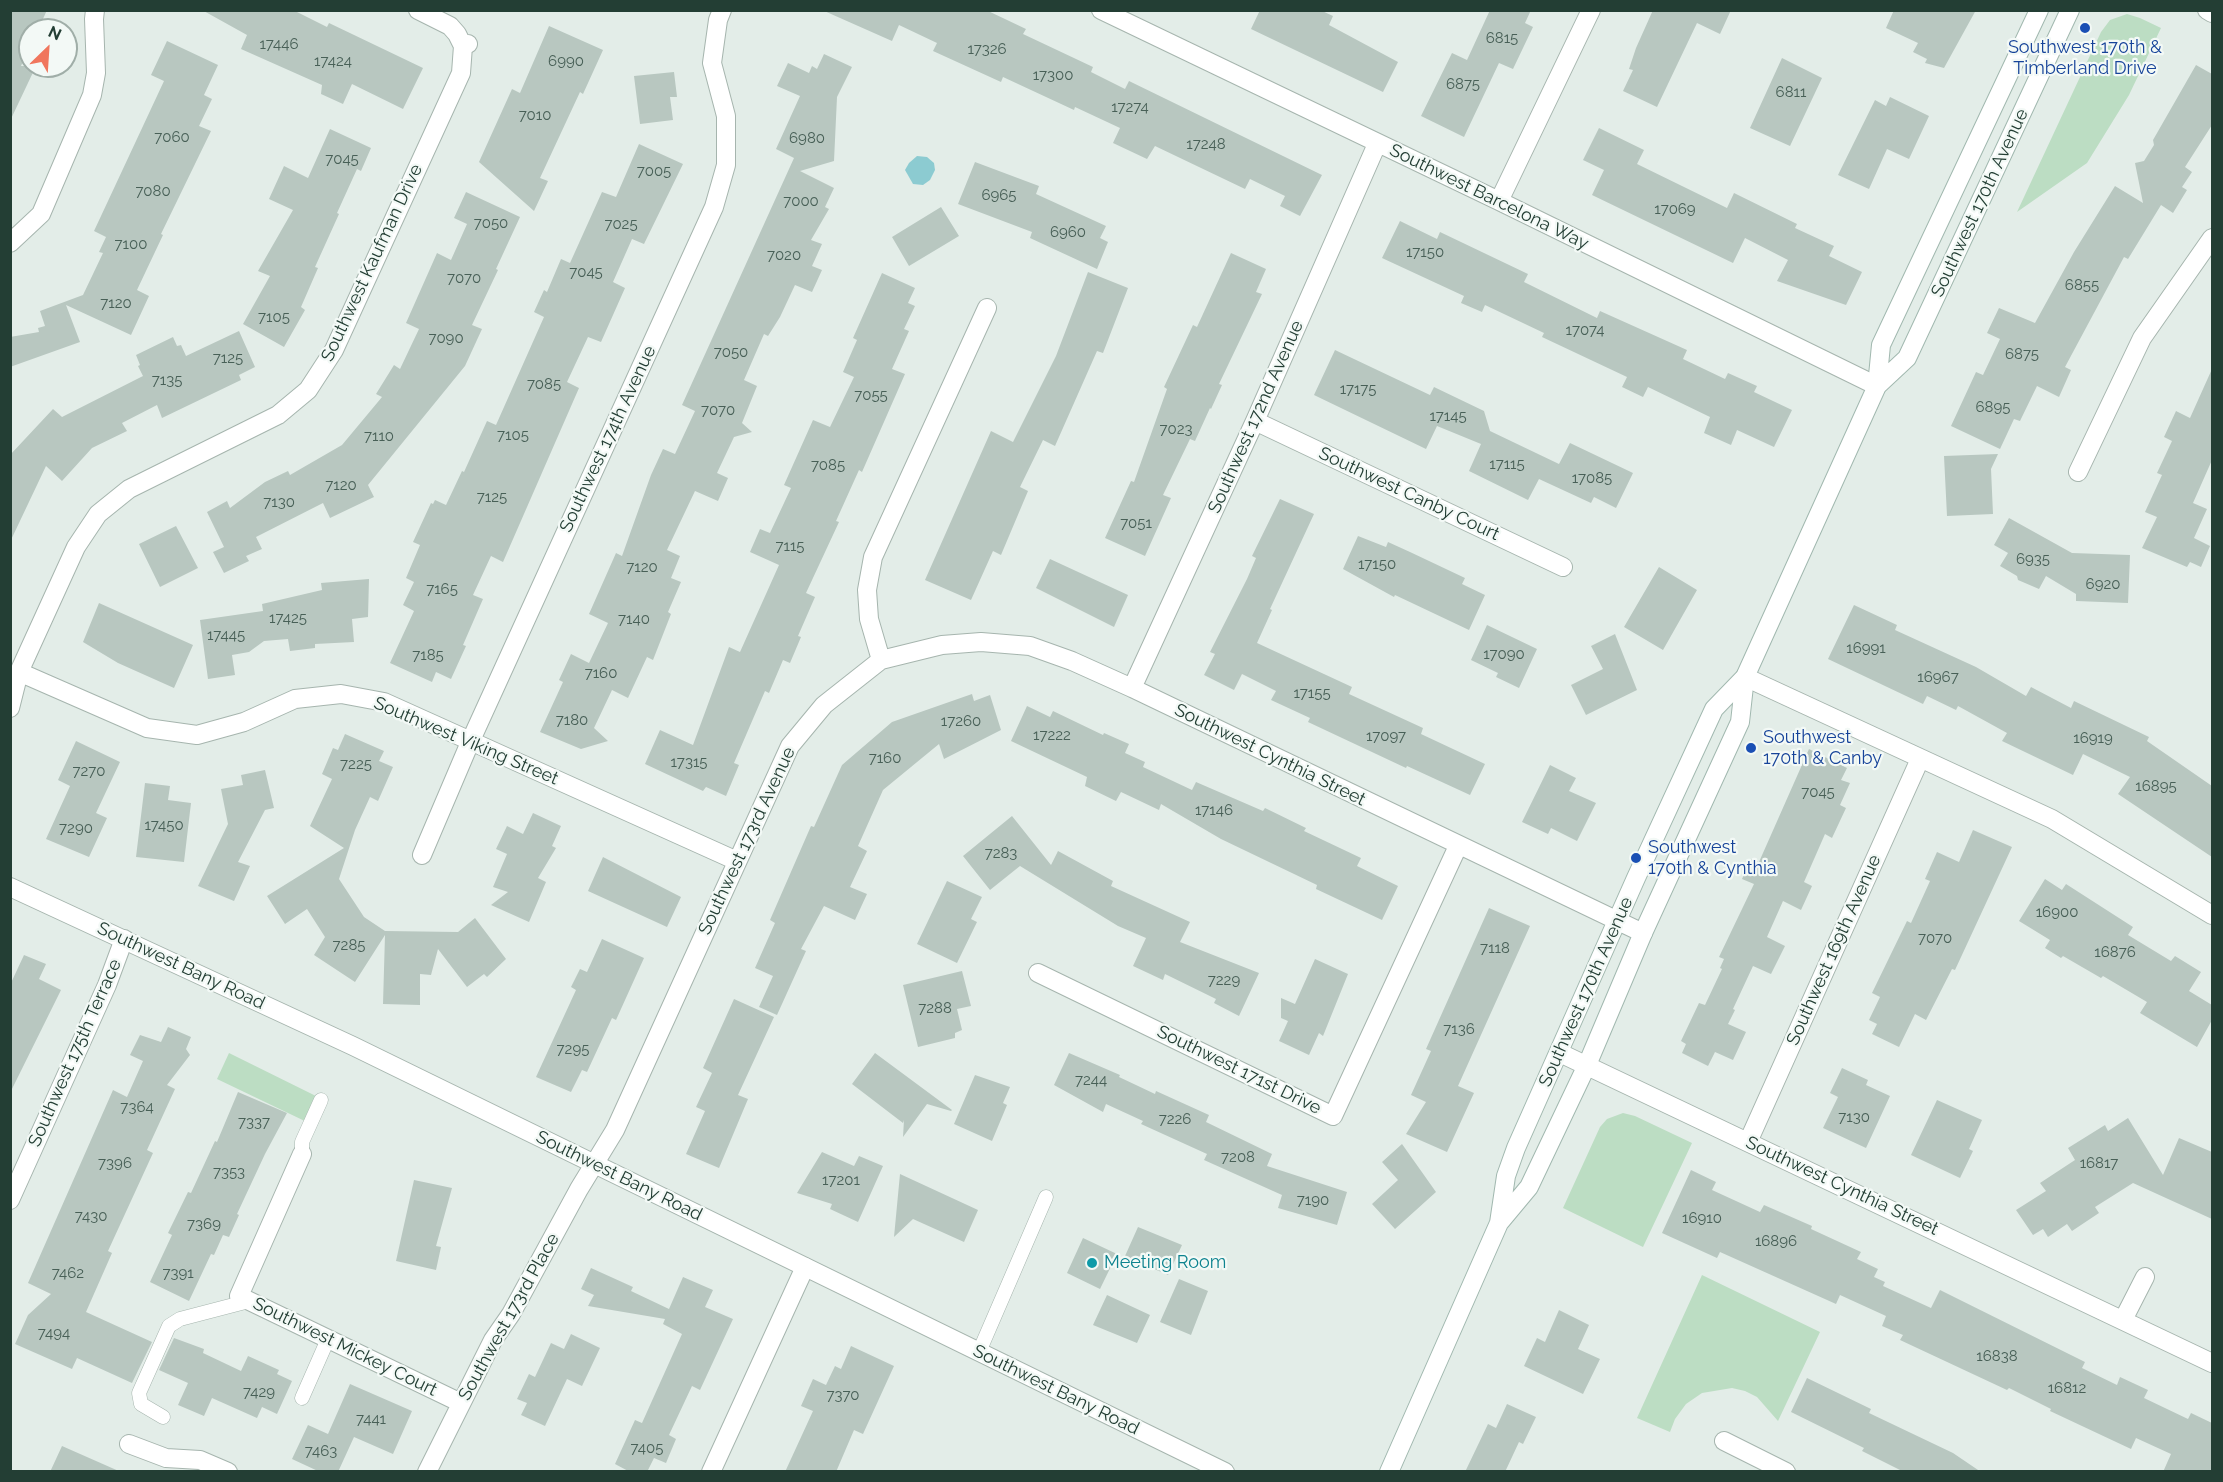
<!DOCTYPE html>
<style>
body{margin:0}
#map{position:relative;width:2223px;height:1482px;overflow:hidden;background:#e3ede8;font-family:Raleway,sans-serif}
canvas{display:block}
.frame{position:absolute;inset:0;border:12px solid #233e34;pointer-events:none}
.north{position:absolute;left:18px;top:18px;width:60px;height:60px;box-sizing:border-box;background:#f3f9f6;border:2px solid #a0aea8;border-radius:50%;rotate:25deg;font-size:16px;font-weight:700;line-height:24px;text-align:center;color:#233e34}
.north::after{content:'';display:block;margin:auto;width:21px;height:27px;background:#f0765d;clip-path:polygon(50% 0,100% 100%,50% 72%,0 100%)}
</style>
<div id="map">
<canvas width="2223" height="1482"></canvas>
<div class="frame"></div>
<div class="north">N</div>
</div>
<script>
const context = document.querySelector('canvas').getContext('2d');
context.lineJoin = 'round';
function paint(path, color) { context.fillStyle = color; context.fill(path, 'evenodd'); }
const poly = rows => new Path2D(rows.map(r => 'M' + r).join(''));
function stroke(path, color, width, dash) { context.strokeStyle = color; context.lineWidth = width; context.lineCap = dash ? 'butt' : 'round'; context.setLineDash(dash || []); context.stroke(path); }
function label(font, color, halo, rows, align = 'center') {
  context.font = font + ' Raleway,sans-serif'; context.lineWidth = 4.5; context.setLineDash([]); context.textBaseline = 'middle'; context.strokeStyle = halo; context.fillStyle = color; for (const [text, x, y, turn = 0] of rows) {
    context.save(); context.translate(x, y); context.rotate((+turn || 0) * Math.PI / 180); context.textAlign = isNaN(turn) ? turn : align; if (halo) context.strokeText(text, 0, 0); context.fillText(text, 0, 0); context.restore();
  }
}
const green = poly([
 [2127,14,2140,18,2161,28,2129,95,2087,163,2017,212,2101,32,2110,20],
 [229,1053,322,1099,311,1124,217,1079],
 [1623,1113,1635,1116,1692,1143,1643,1247,1563,1208,1600,1127,1607,1119],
 [1702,1275,1820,1332,1778,1421,1757,1397,1745,1391,1732,1388,1702,1393,1686,1404,1675,1419,1670,1432,1637,1418]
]);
const water = poly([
 [917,156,927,157,934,163,935,170,930,180,923,185,913,184,905,170,909,163]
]);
const building = poly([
 [10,10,47,10,38,30,30,30,30,46,21,66,36,66,10,121],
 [202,10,293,10,327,27,329,23,423,68,403,109,352,84,343,104,321,94,322,85,241,49,247,35],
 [822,10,986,10,1026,29,1023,34,1093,67,1091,72,1125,89,1129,81,1322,175,1300,216,1280,206,1285,196,1250,179,1245,189,1155,146,1147,159,1113,143,1120,128,1075,107,1074,110,1003,77,1001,82,933,51,937,43,899,25,892,41],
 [1260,10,1320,10,1333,16,1329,25,1398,62,1383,92,1251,29],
 [1490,10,1531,10,1525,23,1533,27,1513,69,1499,63,1464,137,1421,116,1452,53,1467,60],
 [1653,10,1731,10,1720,34,1697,23,1657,107,1623,91,1633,70,1629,69,1636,48],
 [1894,10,1976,10,1944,68,1925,63,1927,59,1913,52,1918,43,1886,28],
 [549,26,603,50,583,94,580,92,540,178,548,181,534,211,479,162,512,89,520,93],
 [167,41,218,65,204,95,212,99,199,126,211,131,161,234,163,235,137,290,149,296,131,335,66,305,80,342,10,367,10,337,39,332,38,328,45,326,40,311,83,295,103,253,99,252,106,237,94,231,164,81,151,75],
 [824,54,852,67,837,97,834,161,800,171,834,188,825,207,829,209,811,240,822,244,812,266,822,270,812,292,795,285,780,317,768,336,764,334,744,380,757,386,742,423,752,432,734,437,717,473,728,478,718,501,695,491,667,550,680,556,671,578,681,582,668,612,671,614,653,660,647,657,628,698,612,690,594,728,608,741,581,749,540,732,563,682,559,680,571,654,589,663,608,623,589,614,616,553,622,556,651,475,663,449,675,454,695,411,682,405,794,158,776,149,800,96,777,86,788,63,809,73,812,66,817,69],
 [1782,58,1822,78,1790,146,1750,128],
 [2196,65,2212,74,2212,125,2185,167,2192,172,2182,187,2187,190,2173,213,2161,205,2128,259,2124,257,2065,367,2071,370,2059,397,2037,386,2020,421,2014,419,2000,449,1951,426,1976,372,1983,375,2000,339,1987,333,1999,308,2035,323,2074,252,2115,186,2143,203,2135,163,2144,161,2154,145,2153,140],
 [674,72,677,97,670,97,673,120,640,124,634,76],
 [1890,97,1929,116,1909,159,1887,149,1869,189,1838,175,1875,100,1886,106],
 [1599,128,1644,150,1637,164,1727,208,1734,193,1797,224,1795,228,1834,246,1829,256,1862,272,1846,305,1777,281,1788,260,1745,238,1733,263,1592,195,1604,170,1583,160],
 [330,129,371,148,361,171,357,169,337,213,339,214,315,267,318,268,301,307,305,310,284,347,243,324,270,276,258,271,293,210,269,199,284,166,308,178],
 [639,144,683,164,644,244,632,239,613,282,625,288,601,342,588,337,567,382,579,388,503,562,491,556,473,595,483,599,463,645,466,646,451,679,436,672,432,682,390,663,414,611,403,605,414,582,406,578,420,545,413,542,431,503,433,504,435,500,446,505,462,471,464,472,487,421,496,425,544,317,534,312,544,290,547,292,561,259,570,263,602,192,616,197],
 [975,162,1039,186,1036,194,1106,226,1100,238,1108,242,1097,269,1030,238,1032,232,958,204],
 [466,192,520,217,496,269,498,270,472,325,482,329,465,366,368,485,374,497,330,518,323,503,256,537,262,549,246,556,249,561,224,573,213,552,224,547,207,512,227,501,230,508,265,482,288,471,290,475,342,445,382,397,376,394,394,365,400,369,419,329,406,323,437,253,451,260,467,224,454,218],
 [941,207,959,236,909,266,892,237],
 [1400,221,1437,239,1440,232,1528,274,1524,282,1597,318,1600,311,1687,350,1683,359,1725,379,1728,373,1757,386,1754,392,1792,410,1774,447,1737,430,1731,445,1704,433,1710,417,1648,387,1643,397,1622,387,1627,377,1542,337,1544,333,1485,305,1482,312,1461,303,1464,296,1382,258],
 [1231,253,1266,269,1256,292,1262,294,1219,384,1222,385,1211,409,1210,408,1195,441,1190,439,1163,495,1171,498,1145,556,1105,538,1131,481,1134,482,1167,389,1164,387,1193,325,1197,327],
 [1088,272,1128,288,1103,353,1097,351,1055,446,1043,440,1020,487,1028,491,1001,555,993,551,971,600,925,580,991,431,1013,442,1056,356],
 [882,273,915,288,908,303,915,306,904,329,909,331,892,369,905,374,862,472,859,470,836,521,839,522,806,593,815,597,798,636,801,637,790,663,783,660,769,693,765,691,734,763,739,765,726,796,706,787,703,791,645,764,660,730,693,745,729,647,740,652,779,565,750,552,760,529,770,533,791,488,784,485,813,420,830,427,854,377,843,372,857,340,853,338],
 [239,331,255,367,239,375,241,380,162,418,157,405,122,423,127,431,92,448,62,481,46,466,10,542,10,455,53,409,62,417,143,376,138,366,140,365,136,355,173,337,177,346,181,345,186,356],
 [1335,350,1430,395,1434,387,1484,411,1490,431,1559,464,1570,443,1633,473,1616,508,1594,497,1591,503,1539,479,1528,500,1469,471,1481,444,1437,426,1426,449,1314,395],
 [2212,369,2212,460,2193,503,2207,509,2194,538,2210,546,2201,567,2190,562,2187,567,2142,548,2157,517,2145,512,2162,475,2157,473,2172,441,2164,437,2176,411,2190,418],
 [1998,454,1991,469,1993,514,1947,516,1944,456],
 [1280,499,1314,514,1270,609,1272,610,1257,643,1352,687,1349,694,1423,728,1421,734,1485,764,1470,795,1407,766,1406,768,1308,722,1310,718,1271,700,1276,691,1242,674,1234,690,1204,675,1215,654,1210,652,1247,579,1256,558,1252,556],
 [2009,518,2072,553,2130,555,2128,603,2076,601,2076,594,2046,576,2039,589,2018,580,2017,576,2000,566,2008,553,1994,545],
 [176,526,198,568,160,587,139,544],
 [1358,536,1386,547,1388,542,1410,552,1465,578,1462,584,1485,595,1469,630,1395,595,1394,597,1343,569],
 [1050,559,1128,595,1114,627,1036,588],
 [1659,567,1697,590,1663,650,1624,627],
 [369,579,368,617,352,619,354,642,315,644,315,648,290,651,288,639,264,641,249,652,232,655,235,675,208,679,200,620,263,611,262,604,322,590,321,583],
 [99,603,193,645,174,688,118,663,83,642],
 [1854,605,1897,625,1895,630,1976,667,2026,696,2031,687,2071,708,2074,701,2149,737,2147,741,2212,786,2212,857,2118,794,2130,777,2083,754,2073,775,2002,741,2007,733,1958,706,1956,710,1927,696,1923,704,1828,659],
 [1487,625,1537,649,1519,688,1496,677,1498,673,1471,660],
 [1615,634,1637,690,1586,715,1571,685,1603,669,1591,646],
 [972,694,974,701,990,695,1001,730,944,759,939,744,883,790,858,846,867,851,850,887,867,894,855,920,824,906,801,949,806,951,777,1015,759,1007,773,976,755,968,775,923,770,920,811,826,814,827,842,765,892,722],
 [1027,706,1050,717,1053,711,1103,735,1104,733,1129,744,1125,753,1145,762,1143,767,1192,790,1196,782,1263,811,1265,808,1306,828,1304,831,1361,858,1357,866,1398,886,1382,920,1316,889,1317,885,1221,839,1161,804,1159,810,1121,792,1116,801,1085,786,1087,777,1011,741],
 [345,734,384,751,379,761,393,767,378,801,370,797,355,830,339,879,364,917,385,931,458,932,475,918,506,959,487,977,484,974,467,987,438,949,431,975,420,974,420,1005,383,1004,385,935,355,982,314,955,325,937,307,909,285,924,267,896,344,848,310,826,332,779,322,774,333,748,338,750],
 [76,741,120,762,96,813,107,818,89,857,46,839,70,786,58,780],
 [1809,749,1847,768,1841,780,1850,783,1840,805,1846,808,1832,838,1825,834,1804,882,1812,886,1801,910,1783,901,1767,937,1785,946,1771,974,1753,966,1733,1009,1735,1010,1728,1024,1746,1032,1733,1060,1715,1052,1708,1066,1682,1053,1686,1044,1681,1041,1699,1003,1705,1005,1722,969,1720,968,1724,959,1719,957,1754,884,1742,879,1751,859,1759,862],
 [1550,765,1576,778,1569,791,1596,803,1577,841,1551,828,1548,834,1522,822],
 [265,770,274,808,265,810,238,862,250,866,234,901,198,886,228,824,221,789,243,785,241,775],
 [145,783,170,786,168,800,191,803,184,862,136,857],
 [533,813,561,826,552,846,556,848,538,878,546,882,529,922,491,905,508,892,493,887,507,854,496,849,507,826,523,834],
 [1012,816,1051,865,1058,851,1113,881,1111,886,1190,922,1180,942,1259,973,1239,1016,1214,1003,1216,999,1165,974,1163,980,1133,966,1146,938,1118,926,1020,866,990,890,963,856],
 [1973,830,2012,847,1955,970,1952,969,1926,1020,1915,1014,1899,1047,1872,1034,1877,1024,1869,1020,1880,997,1872,993,1907,921,1911,923,1930,881,1925,879,1937,852,1959,862],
 [603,857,681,897,667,927,588,891],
 [2045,879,2062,890,2066,884,2133,927,2128,935,2171,961,2175,956,2201,972,2189,991,2212,1005,2212,1020,2197,1047,2140,1013,2147,1002,2103,976,2101,978,2063,956,2061,958,2045,948,2050,940,2019,921],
 [947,881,982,897,971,919,977,922,957,963,917,944],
 [1489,908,1530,926,1458,1086,1474,1093,1447,1152,1406,1134,1426,1102,1411,1095,1431,1051,1426,1049],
 [602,939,644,958,616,1020,612,1018,587,1072,582,1070,571,1092,536,1077,576,990,571,987,580,969,587,972],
 [24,955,46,964,39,979,61,990,10,1093,10,985],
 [1315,959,1348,974,1323,1036,1319,1033,1309,1055,1279,1041,1288,1021,1281,1018,1281,998,1295,1004],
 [962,971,971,1006,957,1009,962,1030,955,1033,955,1038,918,1047,903,985],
 [734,999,774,1017,738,1095,748,1099,719,1168,686,1154,705,1111,696,1107,712,1073,703,1068],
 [168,1027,191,1037,186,1049,190,1055,167,1085,175,1089,147,1150,153,1153,108,1251,112,1253,86,1312,152,1342,132,1383,77,1358,72,1369,15,1344,28,1315,51,1294,28,1283,113,1090,127,1097,143,1061,130,1055,140,1035,161,1042],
 [875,1053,952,1110,951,1111,927,1104,903,1137,904,1120,903,1123,852,1084],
 [1069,1053,1120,1075,1119,1077,1155,1094,1156,1091,1209,1115,1206,1122,1272,1154,1267,1166,1347,1192,1337,1225,1278,1208,1282,1195,1204,1160,1207,1154,1141,1124,1143,1121,1106,1104,1103,1112,1054,1085],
 [1842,1068,1868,1080,1866,1085,1890,1096,1866,1148,1823,1128,1838,1097,1830,1093],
 [975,1075,1010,1087,1003,1103,1007,1105,992,1141,954,1124],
 [238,1092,287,1113,265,1154,237,1214,239,1215,229,1237,223,1235,214,1255,211,1254,189,1301,150,1282,172,1235,168,1233,188,1192,191,1193,215,1141,217,1142],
 [1937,1100,1982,1120,1969,1149,1973,1151,1960,1178,1911,1155],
 [2128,1118,2163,1175,2179,1138,2212,1152,2212,1219,2133,1183,2095,1207,2099,1213,2072,1231,2067,1224,2048,1237,2043,1229,2033,1235,2016,1210,2046,1191,2040,1183,2075,1160,2068,1148,2105,1125,2108,1131],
 [1402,1144,1436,1192,1395,1229,1372,1204,1398,1180,1382,1162],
 [822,1152,854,1166,859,1156,883,1166,858,1222,830,1209,832,1204,797,1193],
 [1691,1170,1716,1182,1712,1190,1760,1212,1764,1205,1812,1226,1811,1229,1861,1252,1857,1259,1878,1269,1874,1277,1885,1282,1883,1286,1931,1308,1940,1290,2085,1362,2082,1368,2117,1385,2120,1377,2148,1390,2144,1398,2188,1419,2191,1413,2212,1423,2212,1472,2163,1472,2171,1454,2136,1438,2131,1449,2050,1411,2051,1409,2009,1388,2007,1390,1900,1340,1903,1335,1882,1326,1886,1316,1840,1295,1836,1304,1720,1252,1717,1258,1662,1233],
 [900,1174,978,1210,964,1242,913,1219,894,1237],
 [414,1180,452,1188,436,1246,441,1247,436,1270,396,1261],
 [1138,1227,1182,1245,1168,1275,1125,1256],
 [1083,1238,1117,1254,1100,1289,1067,1273],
 [591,1268,633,1287,631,1291,669,1309,683,1277,713,1290,705,1307,733,1319,700,1390,692,1386,669,1435,676,1439,666,1463,654,1458,647,1472,630,1472,615,1464,635,1420,642,1423,682,1334,663,1324,665,1319,588,1306,594,1295,581,1289],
 [1179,1279,1208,1291,1191,1335,1160,1322],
 [1107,1295,1150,1315,1137,1343,1093,1325],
 [1559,1310,1589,1325,1578,1349,1600,1359,1583,1394,1524,1366,1537,1338,1545,1342],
 [571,1334,600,1348,582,1386,567,1379,545,1426,521,1415,527,1403,517,1399,529,1374,535,1377,551,1343,564,1349],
 [174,1338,204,1349,203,1353,241,1371,248,1356,279,1370,277,1374,292,1381,277,1414,262,1407,257,1418,212,1398,204,1416,178,1405,188,1383,159,1370],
 [851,1346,894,1366,863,1434,854,1430,836,1472,785,1472,813,1411,801,1406,813,1379,826,1385,835,1366,841,1369],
 [1807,1378,1871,1409,1869,1413,1953,1453,1981,1472,1904,1472,1862,1451,1864,1448,1791,1412],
 [350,1384,412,1411,393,1454,354,1437,338,1472,320,1472,292,1459,308,1425,328,1434],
 [1507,1404,1536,1417,1523,1444,1519,1442,1505,1472,1465,1472,1488,1424,1496,1428],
 [62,1446,121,1472,50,1472]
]);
const service = poly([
 [302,1154,302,1142,321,1100],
 [979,1352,1046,1197],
 [302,1398,328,1339],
 [163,1417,141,1404,139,1393,169,1326,180,1319,249,1301]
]);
const minor = poly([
 [418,10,450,26,457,34,463,46],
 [1101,10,1499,201,1877,386],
 [2207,10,2212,13],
 [1499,201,1591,10],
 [10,243,41,214,92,95,96,73,94,19,95,10],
 [1255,421,1563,567],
 [2078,472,2142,338,2212,238],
 [881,660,869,619,867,590,873,557,987,308],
 [19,672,147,728,197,735,244,722,295,699,341,694,384,702,737,861],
 [1745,677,2052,819,2212,915],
 [1132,688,1255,421,1377,144],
 [10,708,19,672,76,547,98,514,129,489,278,415,308,390,334,350,461,73,463,46,468,44],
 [422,855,471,740,714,207,726,165,726,116,712,63,718,20,722,10],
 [1038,973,1333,1116,1458,846],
 [1560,1053,2212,1363],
 [1748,1142,1920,759],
 [302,1154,239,1296,461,1403],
 [10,1200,107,985,124,939],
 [2123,1320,2145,1277],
 [1724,1441,1786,1472],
 [129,1444,166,1458,200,1460,228,1472],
 [427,1472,493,1340,511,1314,579,1189,615,1130,790,746,824,705,881,660,942,645,981,642,1030,646,1072,661,1132,688,1643,933],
 [711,1472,805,1267]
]);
const tertiary = poly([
 [10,887,353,1046,1225,1472]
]);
const secondary = poly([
 [1877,386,1907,358,2070,10],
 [1499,1223,1506,1176,1516,1148,1636,878,1714,709,1745,677],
 [1389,1472,1499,1223,1529,1187,1587,1065,1643,933,1740,722,1745,677,1877,386,1881,345,2039,10]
]);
const markers = [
 [2085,28,6,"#1a4fb4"],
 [1751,748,6,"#1a4fb4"],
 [1636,858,6,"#1a4fb4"],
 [1092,1263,6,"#0f9aa8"]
];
const numberNames = [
 ["6815",1502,38],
 ["17446",279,44],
 ["17326",987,49],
 ["17424",333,61],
 ["6990",566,61],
 ["17300",1053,75],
 ["6875",1463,84],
 ["6811",1791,92],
 ["17274",1130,107],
 ["7010",535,115],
 ["7060",172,137],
 ["6980",807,138],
 ["17248",1206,144],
 ["7045",342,159],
 ["7005",654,171],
 ["7080",153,191],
 ["6965",999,195],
 ["7000",801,201],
 ["17069",1675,209],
 ["7050",491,223],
 ["7025",621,224],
 ["6960",1068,232],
 ["7100",131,244],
 ["17150",1425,252],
 ["7020",784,255],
 ["7045",586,272],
 ["7070",464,278],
 ["6855",2082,285],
 ["7120",116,303],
 ["7105",274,317],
 ["17074",1585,330],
 ["7090",446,338],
 ["7050",731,352],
 ["6875",2022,354],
 ["7125",228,358],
 ["7135",167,380],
 ["7085",544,384],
 ["17175",1358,389],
 ["7055",871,395],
 ["6895",1993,407],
 ["7070",718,410],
 ["17145",1448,416],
 ["7023",1176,429],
 ["7105",513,435],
 ["7110",379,436],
 ["17115",1507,464],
 ["7085",828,465],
 ["17085",1592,478],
 ["7120",341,485],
 ["7125",492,497],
 ["7130",279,502],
 ["7051",1136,523],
 ["7115",790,546],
 ["6935",2033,559],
 ["17150",1377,564],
 ["7120",642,567],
 ["6920",2103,584],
 ["7165",442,589],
 ["17425",288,618],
 ["7140",634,619],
 ["17445",226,635],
 ["16991",1866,648],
 ["17090",1504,654],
 ["7185",428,655],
 ["7160",601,673],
 ["16967",1938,677],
 ["17155",1312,693],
 ["7180",572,720],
 ["17260",961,721],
 ["17222",1052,735],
 ["17097",1386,736],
 ["16919",2093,738],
 ["7160",885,758],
 ["17315",689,762],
 ["7225",356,764],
 ["7270",89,771],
 ["16895",2156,786],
 ["7045",1818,792],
 ["17146",1214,810],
 ["17450",164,825],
 ["7290",76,828],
 ["7283",1001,853],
 ["16900",2057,912],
 ["7070",1935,938],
 ["7285",349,945],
 ["7118",1495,948],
 ["16876",2115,952],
 ["7229",1224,980],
 ["7288",935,1008],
 ["7136",1459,1029],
 ["7295",573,1049],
 ["7244",1091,1080],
 ["7364",137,1107],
 ["7130",1854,1117],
 ["7226",1175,1119],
 ["7337",254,1122],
 ["7208",1238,1157],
 ["7396",115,1163],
 ["16817",2099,1163],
 ["7353",229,1172],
 ["17201",841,1180],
 ["7190",1313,1200],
 ["7430",91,1216],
 ["16910",1702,1218],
 ["7369",204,1224],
 ["16896",1776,1241],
 ["7462",68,1273],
 ["7391",178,1273],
 ["7494",54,1333],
 ["16838",1997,1356],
 ["16812",2067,1388],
 ["7429",259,1392],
 ["7370",843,1395],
 ["7441",371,1419],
 ["7405",647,1448],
 ["7463",321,1451]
];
const transitNames = [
 ["Southwest 170th &",2085,48,"center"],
 ["Timberland Drive",2085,69,"center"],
 ["Southwest",1763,738],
 ["170th & Canby",1763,759],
 ["Southwest",1648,848],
 ["170th & Cynthia",1648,869]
];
const streetNames = [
 ["Southwest Barcelona Way",1489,197,26],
 ["Southwest 170th Avenue",1980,203,-65],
 ["Southwest Kaufman Drive",372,263,-65],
 ["Southwest 172nd Avenue",1256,417,-66],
 ["Southwest 174th Avenue",608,439,-65],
 ["Southwest Canby Court",1409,494,25],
 ["Southwest Viking Street",466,741,23],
 ["Southwest Cynthia Street",1270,755,26],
 ["Southwest 173rd Avenue",747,841,-65],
 ["Southwest 169th Avenue",1834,950,-66],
 ["Southwest Bany Road",181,966,25],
 ["Southwest 170th Avenue",1586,992,-66],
 ["Southwest 175th Terrace",75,1053,-66],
 ["Southwest 171st Drive",1239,1070,26],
 ["Southwest Bany Road",619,1176,26],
 ["Southwest Cynthia Street",1842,1186,25],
 ["Southwest 173rd Place",509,1317,-61],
 ["Southwest Mickey Court",345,1347,26],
 ["Southwest Bany Road",1056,1390,26]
];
const cultureNames = [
 ["Meeting Room",1104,1263]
];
paint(green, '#bcddc3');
paint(water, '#8ccbd1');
paint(building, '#b8c7c0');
stroke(service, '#a6b5ae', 15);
stroke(minor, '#a6b5ae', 20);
stroke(tertiary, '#a6b5ae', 20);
stroke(secondary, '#a1b8af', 20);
stroke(service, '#fff', 14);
stroke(minor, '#fff', 18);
stroke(tertiary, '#fff', 18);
stroke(secondary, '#fff', 18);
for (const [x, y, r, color] of markers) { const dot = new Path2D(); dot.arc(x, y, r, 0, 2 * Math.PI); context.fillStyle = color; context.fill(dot); stroke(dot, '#f3f9f6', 2); }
label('15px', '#486057', null, numberNames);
label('18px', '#164399', '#f3f9f6', transitNames, 'left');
label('18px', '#233e34', '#f3f9f6', streetNames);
label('18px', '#0d838f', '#f3f9f6', cultureNames, 'left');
</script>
